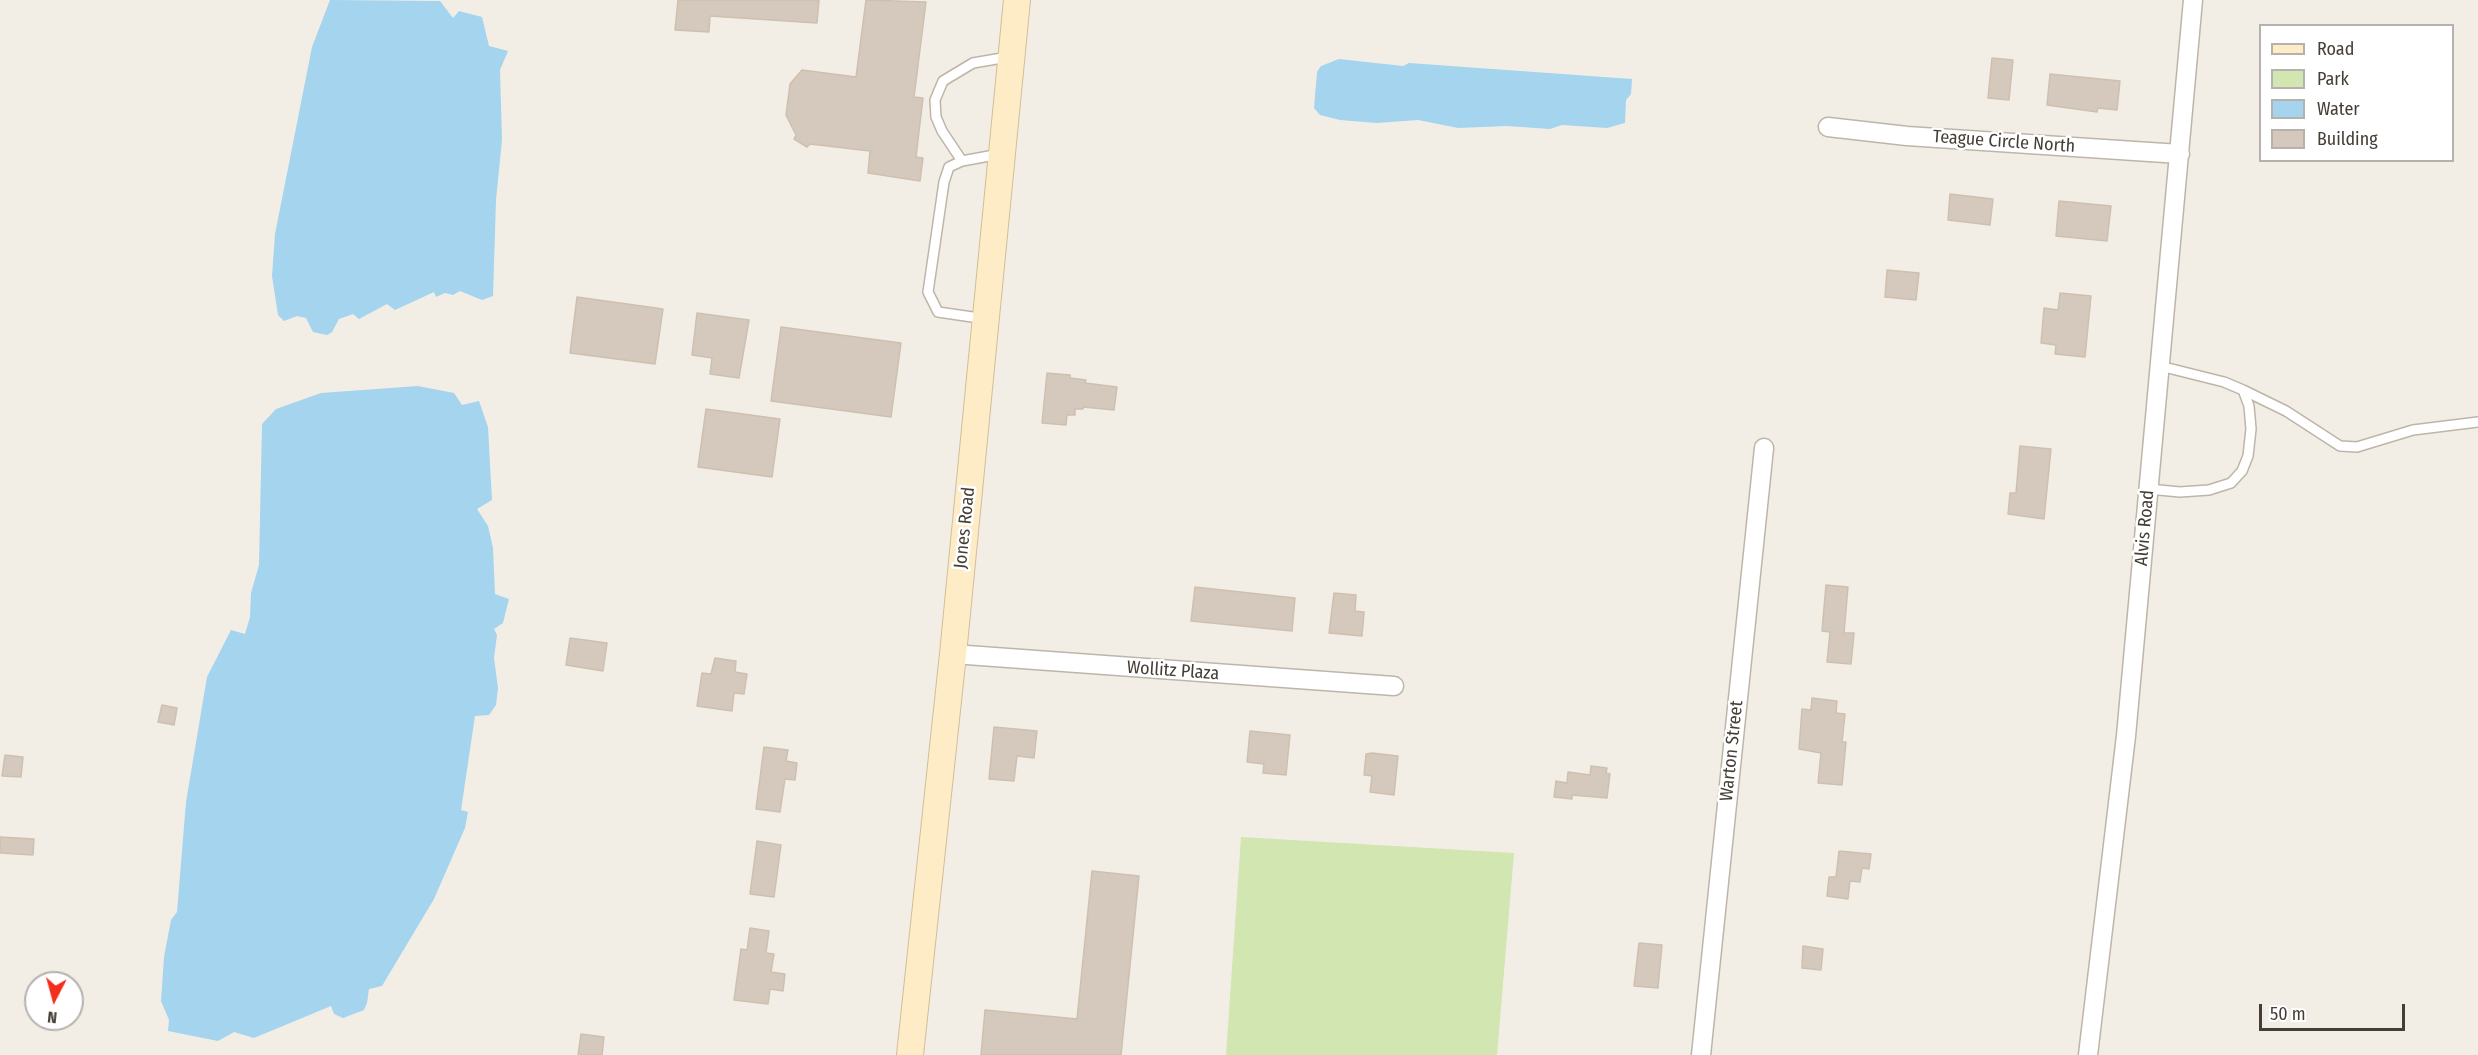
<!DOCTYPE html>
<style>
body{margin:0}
#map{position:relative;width:2478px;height:1055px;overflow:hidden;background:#f2eee6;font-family:"Fira Sans Condensed",sans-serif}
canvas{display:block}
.legend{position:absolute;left:2259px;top:24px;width:195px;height:138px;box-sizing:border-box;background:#fff;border:2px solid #b5b2ae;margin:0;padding:8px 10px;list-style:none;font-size:18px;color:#453e35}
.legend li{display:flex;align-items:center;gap:12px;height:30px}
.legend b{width:30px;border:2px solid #b5b2ae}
.north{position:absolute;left:24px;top:971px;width:60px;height:60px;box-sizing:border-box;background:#fff;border:2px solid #b5b2ae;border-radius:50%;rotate:186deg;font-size:16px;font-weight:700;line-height:24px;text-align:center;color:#453e35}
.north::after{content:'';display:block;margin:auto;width:21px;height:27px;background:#f32f1c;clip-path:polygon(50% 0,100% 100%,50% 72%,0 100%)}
.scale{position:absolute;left:2259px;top:1004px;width:146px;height:27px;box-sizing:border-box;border:3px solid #453e35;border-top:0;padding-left:8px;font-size:18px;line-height:21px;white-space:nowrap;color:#453e35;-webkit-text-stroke:4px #fff;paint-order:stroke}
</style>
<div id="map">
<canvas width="2478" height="1055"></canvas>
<ul class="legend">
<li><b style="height:8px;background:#fdecc6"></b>Road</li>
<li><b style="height:16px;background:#d1e6b0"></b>Park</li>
<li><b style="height:16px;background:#a4d4ee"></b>Water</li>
<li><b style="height:16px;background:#d4c9bc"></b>Building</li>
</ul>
<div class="north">N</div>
<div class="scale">50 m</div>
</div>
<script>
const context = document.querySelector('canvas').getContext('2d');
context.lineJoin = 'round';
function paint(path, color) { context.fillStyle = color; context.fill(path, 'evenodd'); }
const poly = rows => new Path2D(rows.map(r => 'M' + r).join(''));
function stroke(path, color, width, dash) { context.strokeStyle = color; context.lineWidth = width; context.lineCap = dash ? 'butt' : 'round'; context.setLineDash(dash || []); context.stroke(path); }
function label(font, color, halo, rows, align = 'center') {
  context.font = font + ' "Fira Sans Condensed",sans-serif'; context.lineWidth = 5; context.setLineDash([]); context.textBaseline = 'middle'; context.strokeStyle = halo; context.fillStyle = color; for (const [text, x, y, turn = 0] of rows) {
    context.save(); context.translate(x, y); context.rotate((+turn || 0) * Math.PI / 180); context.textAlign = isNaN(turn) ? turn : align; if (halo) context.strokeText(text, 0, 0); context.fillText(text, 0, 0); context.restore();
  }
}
const green = poly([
 [1241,837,1514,853,1497,1055,1226,1055]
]);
const water = poly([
 [330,0,440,1,453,18,459,11,482,17,489,46,508,51,500,70,502,140,496,200,493,296,482,300,460,291,453,295,445,293,436,297,434,292,395,310,387,304,359,319,353,314,339,319,332,332,327,335,313,332,306,318,297,316,284,321,278,315,272,276,275,234,312,47],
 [1339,59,1403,66,1409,63,1632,79,1631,94,1626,100,1625,123,1607,128,1562,125,1550,129,1507,126,1458,128,1418,120,1377,123,1340,120,1320,115,1314,108,1317,72,1321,66],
 [418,386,454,393,462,405,479,401,488,427,492,500,477,509,488,526,493,548,495,594,509,599,503,623,494,629,497,635,494,658,498,688,496,705,489,715,475,716,461,810,468,812,465,828,434,899,382,986,369,989,367,1003,364,1010,343,1018,334,1014,331,1006,254,1038,234,1032,218,1041,168,1031,169,1020,161,1001,164,957,171,920,177,912,186,802,207,677,231,630,245,634,250,617,251,593,259,565,262,424,276,409,321,393]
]);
const building = poly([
 [678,0,819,0,817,23,710,16,709,32,675,30,678,0],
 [866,0,926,2,914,97,923,98,916,157,923,158,920,181,868,173,870,151,810,144,807,147,794,139,796,135,786,115,790,84,802,70,856,77,866,0],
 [1992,58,2013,60,2009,100,1988,98,1992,58],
 [2050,74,2120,81,2117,110,2098,108,2097,112,2047,105,2050,74],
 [1950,194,1993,199,1990,225,1948,220,1950,194],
 [2059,201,2111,206,2107,241,2056,236,2059,201],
 [1887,270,1919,273,1916,300,1885,297,1887,270],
 [2060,293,2091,296,2085,357,2055,354,2056,345,2041,343,2044,308,2058,310,2060,293],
 [577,297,663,309,655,364,570,353,577,297],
 [697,313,749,320,739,378,710,374,712,358,692,355,697,313],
 [781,327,901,343,891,417,771,401,781,327],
 [1047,373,1070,375,1070,378,1086,380,1085,383,1117,387,1114,410,1083,407,1083,409,1075,409,1075,415,1067,415,1066,425,1042,423,1047,373],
 [706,409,780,419,772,477,698,467,706,409],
 [2020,446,2051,449,2044,519,2008,514,2010,493,2016,493,2020,446],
 [1826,585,1848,587,1844,633,1854,633,1851,664,1827,662,1830,632,1822,631,1826,585],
 [1195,587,1295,598,1292,631,1191,621,1195,587],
 [1334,593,1356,595,1355,611,1364,612,1362,636,1329,633,1334,593],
 [570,638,607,643,603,671,566,665,570,638],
 [715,658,736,661,735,672,747,674,744,694,734,693,732,711,697,706,702,673,711,674,715,658],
 [1812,698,1837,701,1836,713,1845,714,1842,742,1846,742,1842,785,1818,783,1821,753,1799,749,1802,709,1811,710,1812,698],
 [162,705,177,708,174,725,158,722,162,705],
 [994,727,1037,731,1034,758,1017,756,1014,781,989,779,994,727],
 [1250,731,1290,735,1286,775,1263,773,1264,764,1247,762,1250,731],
 [764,747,788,750,786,761,797,763,795,780,785,779,780,812,756,809,764,747],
 [1372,753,1398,756,1394,795,1370,792,1372,776,1364,775,1366,754,1372,753],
 [5,755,23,757,21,777,2,776,5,755],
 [1591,766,1607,768,1606,773,1610,774,1607,798,1572,795,1572,799,1554,797,1556,781,1567,783,1568,772,1590,775,1591,766],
 [0,837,34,839,33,855,0,853,0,837],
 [757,841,781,845,774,897,750,894,757,841],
 [1839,851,1871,854,1869,869,1862,868,1860,882,1850,881,1848,899,1827,896,1829,877,1836,877,1839,851],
 [1092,871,1139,876,1121,1055,981,1055,985,1010,1077,1019,1092,871],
 [750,928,769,931,766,953,774,954,771,972,785,974,783,991,770,989,768,1004,734,1000,741,949,747,950,750,928],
 [1639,943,1662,945,1658,988,1634,986,1639,943],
 [1803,946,1823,949,1821,970,1802,968,1803,946],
 [581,1034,604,1037,602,1055,578,1055,581,1034]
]);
const lane = poly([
 [962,161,942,131,936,117,935,100,943,81,973,63,1008,57],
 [986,319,938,312,928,292,944,182,949,167,962,161,1000,154],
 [2243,390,2286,411,2340,446,2357,447,2413,430,2478,422],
 [2148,489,2180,492,2209,490,2231,483,2242,471,2248,456,2251,429,2249,406,2243,390,2224,382,2160,366]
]);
const street = poly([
 [1828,127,1907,136,2180,154],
 [953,654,1394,686],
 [1701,1055,1764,448],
 [2088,1055,2126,736,2193,0]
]);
const secondary = poly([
 [910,1055,953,654,1017,0]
]);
const streetNames = [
 ["Teague Circle North",2004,142,4],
 ["Jones Road",965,528,-84],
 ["Alvis Road",2145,528,-85],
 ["Wollitz Plaza",1173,671,4],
 ["Warton Street",1732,751,-84]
];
paint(green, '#d1e6b0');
paint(water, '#a4d4ee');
paint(building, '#d4c9bc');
stroke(building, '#cec0af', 1.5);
stroke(lane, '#beb5a9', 12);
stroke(street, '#beb5a9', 21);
stroke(secondary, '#d1be97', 28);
stroke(lane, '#fff', 9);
stroke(street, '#fff', 18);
stroke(secondary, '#fdecc6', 26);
label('18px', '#453e35', '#fff', streetNames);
</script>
